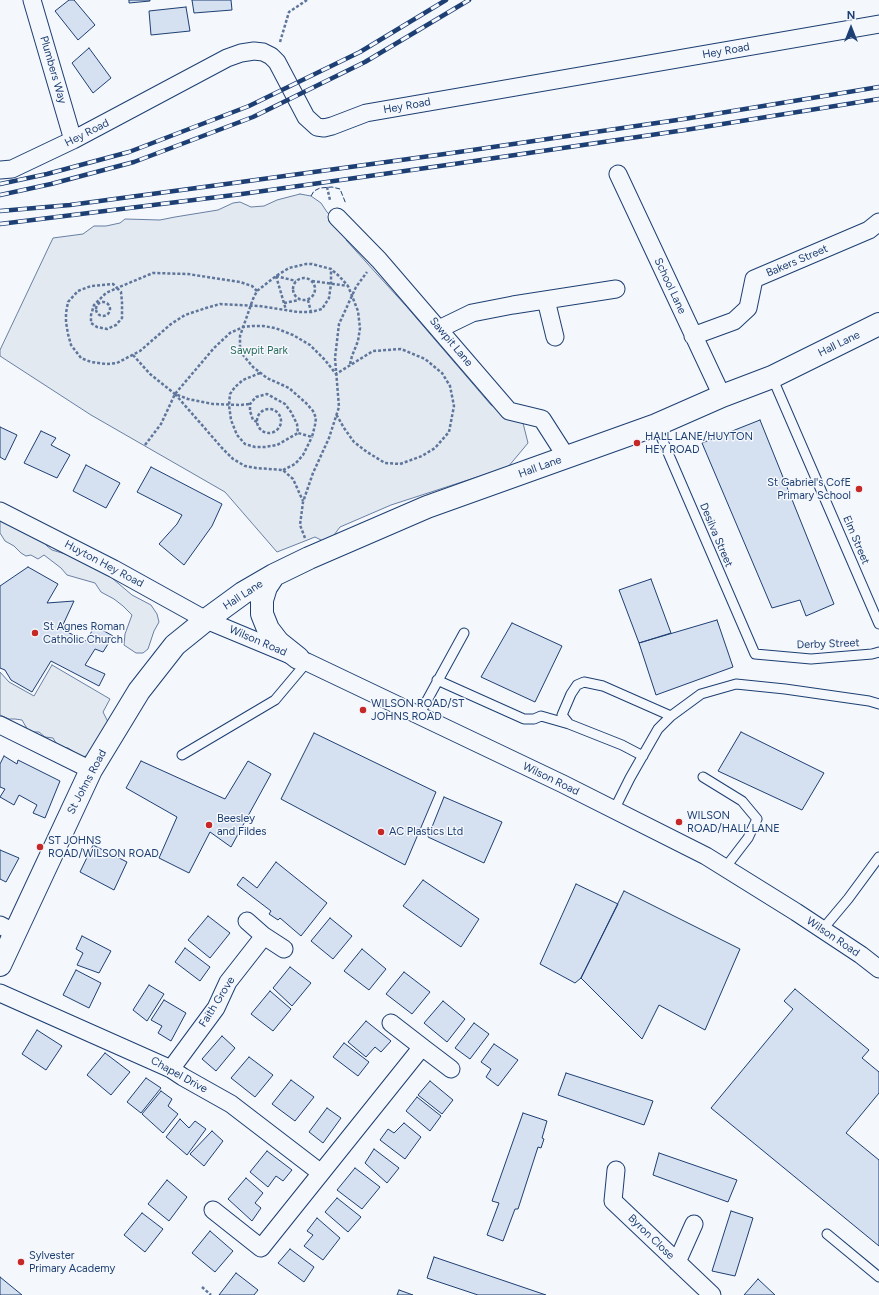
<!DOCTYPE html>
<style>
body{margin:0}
#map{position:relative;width:879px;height:1295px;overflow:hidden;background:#f4f7fb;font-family:Figtree,sans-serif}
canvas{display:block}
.north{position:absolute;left:831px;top:8px;width:40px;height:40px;-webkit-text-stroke:3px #f4f7fb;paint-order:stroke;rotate:0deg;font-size:11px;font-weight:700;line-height:16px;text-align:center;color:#1d3f73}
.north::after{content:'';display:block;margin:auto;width:14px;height:18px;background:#1d3f73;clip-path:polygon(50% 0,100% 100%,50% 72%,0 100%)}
</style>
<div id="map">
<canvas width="879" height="1295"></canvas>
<div class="north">N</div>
</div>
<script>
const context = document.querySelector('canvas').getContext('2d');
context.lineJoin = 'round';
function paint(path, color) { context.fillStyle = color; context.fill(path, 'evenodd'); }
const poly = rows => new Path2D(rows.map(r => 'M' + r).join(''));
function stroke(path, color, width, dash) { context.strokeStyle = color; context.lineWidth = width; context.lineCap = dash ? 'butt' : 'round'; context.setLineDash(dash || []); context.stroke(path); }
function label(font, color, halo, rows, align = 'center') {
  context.font = font + ' Figtree,sans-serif'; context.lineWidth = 3; context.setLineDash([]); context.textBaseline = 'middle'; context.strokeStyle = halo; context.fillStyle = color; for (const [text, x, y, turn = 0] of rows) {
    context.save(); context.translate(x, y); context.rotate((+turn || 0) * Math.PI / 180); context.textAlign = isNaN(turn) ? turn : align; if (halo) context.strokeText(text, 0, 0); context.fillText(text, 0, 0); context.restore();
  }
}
const green = poly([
 [300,194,311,196,321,203,327,212,349,236,346,240,406,306,491,405,523,423,528,443,508,467,391,505,340,527,331,539,325,542,315,537,277,552,225,492,91,415,0,356,0,350,53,238,83,234,94,226,106,226,120,223,125,219,160,220,175,217,218,210,233,203,240,202,251,207,264,206,277,200,300,194],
 [0,518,45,542,47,546,52,550,72,556,106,573,132,595,151,605,157,614,159,622,154,631,148,649,143,653,136,653,124,645,125,634,132,615,123,606,114,599,101,592,95,583,67,575,61,568,44,555,38,559,31,555,26,556,21,553,14,546,5,541,0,533,0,518],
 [52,665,110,699,103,712,108,722,93,750,86,756,82,757,68,748,62,747,56,743,53,738,45,737,39,732,29,732,22,720,15,719,9,719,0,715,0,672,9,682,34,696,52,665]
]);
const building = poly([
 [69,0,74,0,95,25,78,40,55,11,69,0],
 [129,0,150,0,150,1,129,3,129,0],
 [192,0,231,0,232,10,194,13,192,0],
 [186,7,190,31,151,35,149,11,186,7],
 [89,48,111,78,93,93,72,63,89,48],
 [760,420,834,604,806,616,800,600,772,608,702,443,760,420],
 [0,427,17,435,5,460,0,457,0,427],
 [41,431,56,438,51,445,70,455,57,478,24,463,41,431],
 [86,465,120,483,106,508,73,491,86,465],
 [151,467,222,504,212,526,184,565,159,544,177,524,182,515,137,492,151,467],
 [28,567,58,584,47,603,74,601,61,629,86,641,95,626,113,636,103,652,95,649,85,665,105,674,99,686,51,661,32,692,11,680,5,670,0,668,0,586,28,567],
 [651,579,671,633,639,643,619,590,651,579],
 [717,620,733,667,656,695,639,643,717,620],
 [512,623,562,646,535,702,481,677,512,623],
 [741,732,824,773,802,810,718,771,741,732],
 [314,733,436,792,405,865,281,799,314,733],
 [4,756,17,764,18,760,60,781,45,818,33,813,37,805,19,795,14,805,0,797,5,789,0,787,0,764,4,756],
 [141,761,225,799,248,761,271,774,231,847,210,832,189,873,159,858,177,817,126,788,141,761],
 [444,797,502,822,484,863,428,837,444,797],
 [93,845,127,862,114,890,80,872,93,845],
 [0,850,19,858,6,882,0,879,0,850],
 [276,862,327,903,301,936,280,918,278,920,269,914,271,911,237,885,243,877,257,888,276,862],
 [423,880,479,919,461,947,403,906,423,880],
 [576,884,618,904,581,978,575,983,540,964,576,884],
 [624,891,740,949,705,1030,659,1005,642,1039,581,978,624,891],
 [208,916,230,933,210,958,188,940,208,916],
 [330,918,352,936,333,959,311,941,330,918],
 [82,936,111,951,99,973,77,965,83,953,76,949,82,936],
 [185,948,210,967,200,981,175,962,185,948],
 [362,949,386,969,369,990,344,971,362,949],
 [290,967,311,983,292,1006,273,988,290,967],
 [76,970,101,983,89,1008,63,995,76,970],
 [404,972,430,992,412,1014,386,994,404,972],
 [149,985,164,994,147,1021,133,1010,149,985],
 [795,989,869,1050,862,1058,879,1072,879,1093,846,1133,879,1160,879,1246,711,1108,793,1009,784,1001,795,989],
 [270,991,291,1009,273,1031,251,1014,270,991],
 [164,1000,186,1013,171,1041,158,1033,162,1026,151,1020,164,1000],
 [443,1001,465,1019,447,1042,424,1023,443,1001],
 [366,1021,391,1041,381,1052,375,1047,366,1057,348,1042,366,1021],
 [474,1023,489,1034,470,1059,455,1048,474,1023],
 [37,1030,62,1046,46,1070,22,1054,37,1030],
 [222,1036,235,1048,216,1071,202,1059,222,1036],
 [344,1043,369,1062,358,1076,333,1057,344,1043],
 [494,1044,518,1060,498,1086,486,1077,491,1069,481,1062,494,1044],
 [105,1053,130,1072,111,1095,87,1075,105,1053],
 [249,1057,273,1075,255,1097,231,1078,249,1057],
 [566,1073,653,1101,644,1125,558,1095,566,1073],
 [146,1078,161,1088,141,1113,127,1102,146,1078],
 [291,1080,314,1097,295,1121,272,1104,291,1080],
 [430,1081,453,1100,442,1114,418,1095,430,1081],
 [161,1091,172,1099,168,1106,178,1114,163,1133,142,1114,161,1091],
 [417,1097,441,1116,430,1131,406,1111,417,1097],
 [327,1108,341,1118,323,1143,309,1132,327,1108],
 [523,1113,547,1121,542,1138,544,1139,541,1148,538,1147,518,1209,515,1209,503,1241,487,1235,499,1203,492,1201,523,1113],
 [180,1119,189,1128,195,1121,206,1129,187,1155,166,1137,180,1119],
 [404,1123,421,1137,405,1159,380,1140,388,1129,394,1133,404,1123],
 [212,1131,223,1141,204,1166,190,1154,212,1131],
 [374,1149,399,1168,387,1183,365,1163,374,1149],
 [267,1151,292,1170,283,1181,276,1176,268,1187,250,1172,267,1151],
 [659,1153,737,1180,728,1202,653,1175,659,1153],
 [355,1168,380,1187,362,1209,337,1190,355,1168],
 [246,1178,263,1193,255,1203,261,1208,252,1221,228,1199,246,1178],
 [167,1180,187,1197,169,1221,148,1204,167,1180],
 [337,1198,361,1217,348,1232,325,1212,337,1198],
 [731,1211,753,1218,735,1276,712,1271,731,1211],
 [142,1213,163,1229,145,1252,124,1235,142,1213],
 [317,1218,340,1238,323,1260,304,1246,313,1235,307,1231,317,1218],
 [210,1231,233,1251,215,1272,192,1253,210,1231],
 [290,1249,314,1267,304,1282,278,1263,290,1249],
 [434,1257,546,1295,478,1295,427,1278,434,1257],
 [236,1273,258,1290,254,1295,219,1295,236,1273],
 [0,1277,22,1295,0,1295,0,1277],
 [758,1279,775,1295,744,1295,758,1279],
 [399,1290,413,1295,397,1295,399,1290]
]);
const path = poly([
 [280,42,289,12,307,0],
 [327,187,330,200],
 [276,276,286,310],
 [276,276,296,281],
 '293 289a11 11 0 1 1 22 0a11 11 0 1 1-22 0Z',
 [312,281,348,286],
 [117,288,121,292,122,302,122,318,116,325,107,329,97,327,91,323,91,315,94,305,106,293,117,288],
 [257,291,252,286,240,282,188,274,153,273,117,288,113,284,91,286,78,291,68,302,66,313,66,322,68,334,71,345,81,358,91,362,106,364,117,363,140,351,171,324,185,315,206,308,220,304,259,306,298,312,311,312,322,309,329,298,331,284,331,269],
 [308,300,311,312],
 '96 309a7 7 0 1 1 14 0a7 7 0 1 1-14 0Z',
 [284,303,299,300],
 [133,355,150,374,175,394,188,399,213,404,240,405,250,404],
 [260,373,243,380,235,387,230,394,229,405,231,420,237,435,245,444,255,447,265,447,277,445,298,433],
 [175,394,222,448,233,459,245,466,256,468,283,470,293,479,303,501],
 '257 421a12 12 0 1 1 24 0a12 12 0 1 1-24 0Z',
 [257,422,253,420,250,411,250,404,256,397,267,394,285,404,291,412,297,424,298,433,312,437,315,425,316,418,313,411,306,403,289,388,267,378,253,367,243,355,240,346,240,336,253,299,257,291,276,276,289,268,306,264,312,264,331,269,339,276,348,286,358,311,360,328,358,341,352,356,350,364],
 [145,445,161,424,175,394,214,348,230,333,243,327,252,326,263,326,275,328,293,335,310,345,325,360,336,374,373,351,401,349,425,359,442,373,450,386,454,406,449,432,435,448,422,456,400,464,385,463,367,452,354,442,344,428,336,414],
 [283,470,295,464,303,455,312,437],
 [305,538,300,525,303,502,313,473,329,438,339,407,335,358,339,324,356,287,367,272],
 [202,1287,211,1295]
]);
const service = poly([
 [772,377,879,624],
 [656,425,755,654,811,659,872,654,879,652],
 [437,680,524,719,534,719,541,716,569,724],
 [419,715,464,633],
 [182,755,275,700,307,662],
 [643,756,622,745,569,724,562,715,571,694,577,685,584,682,603,686,671,716],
 [703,777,742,801,757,819,748,838,725,868],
 [614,810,630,778,658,729,671,716,701,694,736,684,785,689,869,701,879,704],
 [822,930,848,899,879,857],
 [827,1234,879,1277]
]);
const minor = poly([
 [32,0,73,140],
 [0,170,12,169,73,140,227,58,241,53,254,51,263,52,271,56,277,62,306,117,317,127,324,128,332,126,366,113,879,24],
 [618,174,722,396],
 [337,217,379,260,509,411,542,419,567,458],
 [546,300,555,337],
 [439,329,472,313,513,305,616,289],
 [693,336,734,321,748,308,754,279,869,230,879,222],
 [0,511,114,569,206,620,307,662,563,784,706,856,796,912,861,955,879,969],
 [0,725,91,770],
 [247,921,264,936],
 [0,925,15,933],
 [0,993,171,1069,183,1077,231,1104,321,1173],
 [422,1047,451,1069],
 [171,1069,216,1008,228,982,264,936,284,949],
 [616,1170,613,1201,712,1295],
 [213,1210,261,1248,422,1047,391,1023],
 [677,1262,694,1224]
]);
const tertiary = poly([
 [274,575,266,587,262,600,262,614,268,629,278,642,298,658],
 [0,965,91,770,139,691,175,645,206,620,243,593,274,575,309,558,427,507,656,425,722,396,772,377,879,324]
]);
const rail = poly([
 [0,184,47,174,129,152,249,106,360,52,446,0],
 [0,195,51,184,134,162,253,117,365,62,469,0],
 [0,211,70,205,241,182,452,153,684,119,879,87],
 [0,224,242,194,454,164,685,130,879,99]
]);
const fence = poly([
 [311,196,314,191,320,188,332,187,340,189,346,204]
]);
const markers = [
 [637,443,4,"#c62828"],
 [859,489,4,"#c62828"],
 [35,633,4,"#c62828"],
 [363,710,4,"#c62828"],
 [679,822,4,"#c62828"],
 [209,825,4,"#c62828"],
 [381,832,4,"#c62828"],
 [40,847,4,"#c62828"],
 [21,1262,4,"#c62828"]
];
const streetNames = [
 ["Hey Road",726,51,-10],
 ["Plumbers Way",53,70,74],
 ["Hey Road",407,106,-10],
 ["Hey Road",87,133,-27],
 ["Bakers Street",797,261,-23],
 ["School Lane",670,286,65],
 ["Sawpit Lane",451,342,50],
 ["Hall Lane",839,344,-26],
 ["Hall Lane",540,467,-20],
 ["Desilva Street",716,535,67],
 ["Elm Street",856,540,67],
 ["Huyton Hey Road",104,564,28],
 ["Hall Lane",243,595,-33],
 ["Wilson Road",258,641,23],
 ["Derby Street",828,644,-2],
 ["Wilson Road",551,779,26],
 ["St Johns Road",87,782,-62],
 ["Wilson Road",833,937,34],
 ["Faith Grove",217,1002,-58],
 ["Chapel Drive",179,1075,29],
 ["Byron Close",651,1237,44]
];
const parkNames = [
 ["Sawpit Park",259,351]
];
const poiNames = [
 ["HALL LANE/HUYTON",645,437],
 ["HEY ROAD",645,450],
 ["St Gabriel's CofE",851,483,"right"],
 ["Primary School",851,496,"right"],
 ["St Agnes Roman",43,627],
 ["Catholic Church",43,640],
 ["WILSON ROAD/ST",371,704],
 ["JOHNS ROAD",371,717],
 ["WILSON",687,816],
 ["ROAD/HALL LANE",687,829],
 ["Beesley",217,819],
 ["and Fildes",217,832],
 ["AC Plastics Ltd",389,832],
 ["ST JOHNS",48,841],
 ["ROAD/WILSON ROAD",48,854],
 ["Sylvester",29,1256],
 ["Primary Academy",29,1269]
];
paint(green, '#e3e9f0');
stroke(green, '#687fa3', 1);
paint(building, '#d5e0f0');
stroke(building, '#1d3f73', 1);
stroke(service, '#1d3f73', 11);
stroke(minor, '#1d3f73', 19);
stroke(tertiary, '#1d3f73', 24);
stroke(path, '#5e769c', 2.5, [3, 2]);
stroke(service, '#f4f7fb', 9);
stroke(minor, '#f4f7fb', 17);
stroke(tertiary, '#f4f7fb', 22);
stroke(rail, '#1d3f73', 4.5);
stroke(rail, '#f4f7fb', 3, [9]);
stroke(fence, '#1d3f73', 1, [5, 2]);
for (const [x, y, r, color] of markers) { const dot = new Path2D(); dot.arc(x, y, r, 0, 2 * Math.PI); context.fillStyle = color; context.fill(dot); stroke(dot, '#f4f7fb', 1.5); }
label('11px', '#1d3f73', '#f4f7fb', streetNames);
label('11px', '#2c6c60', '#f4f7fb', parkNames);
label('11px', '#1d3f73', '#f4f7fb', poiNames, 'left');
</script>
